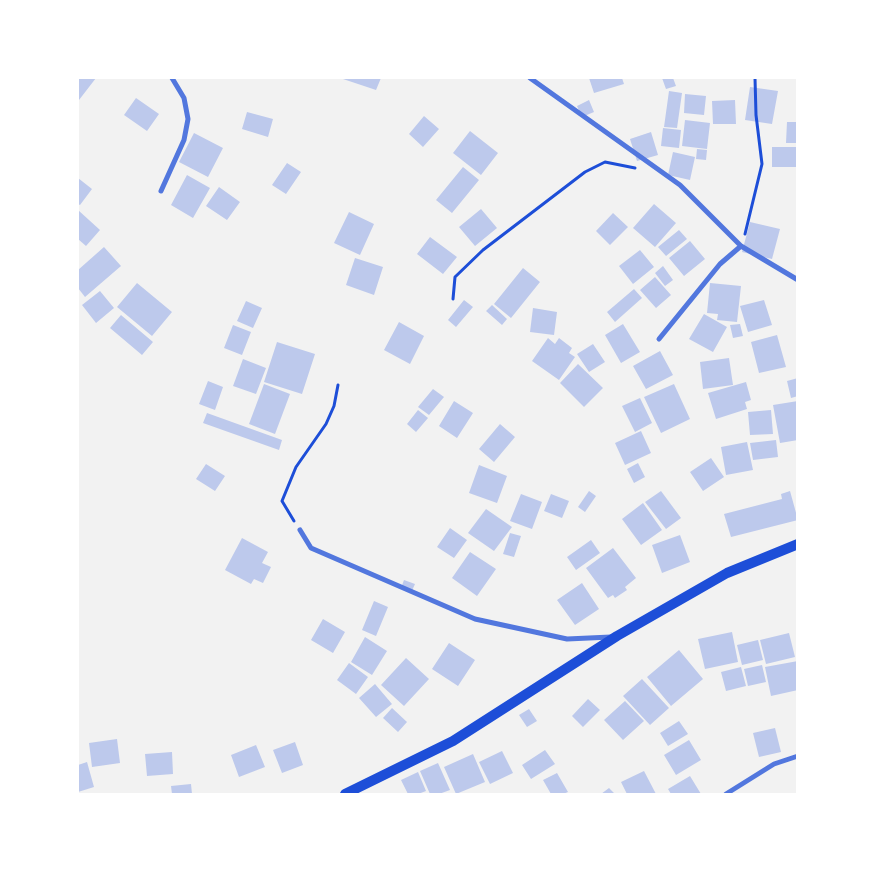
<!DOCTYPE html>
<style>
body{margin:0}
#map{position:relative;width:875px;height:872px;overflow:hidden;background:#f2f2f2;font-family:Inter,sans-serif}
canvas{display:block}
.frame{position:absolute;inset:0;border:79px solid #fff;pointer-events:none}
</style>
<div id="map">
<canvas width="875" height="872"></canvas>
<div class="frame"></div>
</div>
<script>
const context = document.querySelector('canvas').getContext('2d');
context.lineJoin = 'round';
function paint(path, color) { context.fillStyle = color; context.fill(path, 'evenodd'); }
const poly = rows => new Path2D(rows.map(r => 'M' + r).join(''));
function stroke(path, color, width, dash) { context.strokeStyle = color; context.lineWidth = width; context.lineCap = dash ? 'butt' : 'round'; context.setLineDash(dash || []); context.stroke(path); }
const building = poly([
 [78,78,96,78,79,100,78,99],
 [340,78,381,78,376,90],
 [589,78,622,78,624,84,594,93],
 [662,78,673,78,676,86,666,89],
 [750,87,778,91,772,124,745,120],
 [669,91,682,93,677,128,664,127],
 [685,94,706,96,704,115,684,113],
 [136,98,159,114,147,131,124,115],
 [589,100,594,112,582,117,577,106],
 [735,100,736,124,713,124,712,101],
 [247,112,273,119,268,137,242,129],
 [424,116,439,129,423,147,409,134],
 [685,120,710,123,707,149,682,146],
 [787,122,798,122,798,143,786,143],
 [663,128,681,130,679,148,661,146],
 [470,131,498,153,481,175,453,153],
 [651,132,658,155,637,161,630,139],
 [194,133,223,148,208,177,179,162],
 [772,147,797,147,796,167,772,167],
 [697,149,707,150,706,160,696,159],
 [673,152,695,157,690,180,668,175],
 [287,163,301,172,286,194,272,185],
 [463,167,479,180,452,213,436,200],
 [187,175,210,188,193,218,171,205],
 [78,178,92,189,80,205,78,204],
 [219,187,240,202,227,220,206,206],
 [654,204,676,223,655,247,633,228],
 [481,209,497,228,475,246,459,227],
 [78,210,100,230,86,246,78,239],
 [349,212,374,224,360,255,334,243],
 [613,213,628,227,610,245,596,231],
 [750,222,780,229,772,259,742,252],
 [679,230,687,239,666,256,658,247],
 [430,237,457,257,443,274,417,254],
 [690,241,705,259,684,276,669,258],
 [104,247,121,266,85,297,78,288,78,270],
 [640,250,654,267,633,284,619,266],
 [355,258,383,267,374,295,346,285],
 [663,266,673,280,665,286,655,273],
 [523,268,540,282,511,318,494,304],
 [655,277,671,295,656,308,640,290],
 [137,283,172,312,152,336,117,307],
 [710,283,741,286,737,322,717,320,718,314,707,313],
 [634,289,642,298,615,322,607,312],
 [100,291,114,308,96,323,82,305],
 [464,300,473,307,456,327,448,320],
 [764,300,772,325,748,332,740,306],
 [246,301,262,308,253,328,237,321],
 [492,305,507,319,502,325,486,311],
 [533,308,557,312,554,335,530,332],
 [704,314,727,327,713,352,689,339],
 [121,315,153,342,142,355,110,328],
 [399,322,424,336,410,364,384,350],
 [623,324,640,352,621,363,605,335],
 [740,324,743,336,733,338,730,325],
 [233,325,251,332,242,355,224,348],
 [777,335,786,367,759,373,751,342],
 [548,338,555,344,559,338,572,348,569,353,575,357,559,380,532,361],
 [277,342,315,354,302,394,264,382],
 [593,344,605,362,589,372,577,354],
 [660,351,673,375,646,389,633,366],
 [729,358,733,385,703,389,700,362],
 [243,359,266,368,256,394,233,386],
 [578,364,603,388,584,407,560,383],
 [798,378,798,396,791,398,787,381],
 [208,381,223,387,215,410,199,404],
 [746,382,751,400,745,402,747,409,716,419,708,393],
 [264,384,290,394,275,434,249,424],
 [674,384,690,419,661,433,644,397],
 [433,389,444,397,429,415,418,407],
 [640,398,652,423,635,432,622,406],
 [454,401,473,413,457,438,439,426],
 [798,401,798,440,780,443,773,405],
 [418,410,428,418,416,432,407,424],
 [771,410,773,434,750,435,748,412],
 [207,413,282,440,279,450,203,423],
 [500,424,515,437,494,462,479,449],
 [641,431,651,453,625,465,615,443],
 [776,440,778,457,753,460,750,443],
 [747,442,753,470,726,475,721,447],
 [711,458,724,477,703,491,690,472],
 [638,463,645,477,634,483,627,469],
 [206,464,225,476,215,491,196,479],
 [479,465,507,476,497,503,469,493],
 [589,491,596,496,585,512,578,507],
 [661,491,681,518,666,529,645,502],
 [790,491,798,520,731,537,724,514,782,499,781,494],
 [521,494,542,502,532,529,510,521],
 [551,494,569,501,562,518,544,511],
 [643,503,662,530,641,545,622,519],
 [486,509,512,527,494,551,468,533],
 [450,528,467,540,454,558,437,547],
 [510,533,521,536,514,557,503,554],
 [680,535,690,562,662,573,652,545],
 [242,538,268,552,262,563,271,567,263,583,254,579,251,584,225,570],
 [591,540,600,553,576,570,567,557],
 [613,548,636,578,625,587,627,590,615,598,613,595,608,598,586,568],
 [470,552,496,569,477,596,452,578],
 [404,580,415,584,411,593,401,588],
 [582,583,599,609,575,625,557,600],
 [374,601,388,607,376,636,362,630],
 [323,619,345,632,333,653,311,640],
 [732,632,738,662,705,669,698,639],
 [789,633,795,657,766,664,760,640],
 [365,637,387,651,372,675,351,662],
 [758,640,763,660,742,665,737,645],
 [449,643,475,660,458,686,432,669],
 [679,650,703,679,671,706,647,677],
 [406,658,429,679,404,706,381,685],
 [798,661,798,690,771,696,765,667],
 [349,663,368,677,356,694,337,680],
 [762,665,766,682,748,686,744,669],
 [741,667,746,686,726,691,721,672],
 [642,679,669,708,650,725,623,696],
 [375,684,392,704,376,717,359,698],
 [588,699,600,710,583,727,572,716],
 [625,701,644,721,623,740,604,720],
 [392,708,407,722,398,732,383,718],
 [529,709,537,721,527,727,519,715],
 [679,721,688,734,668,746,660,733],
 [775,728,781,752,759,757,753,733],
 [117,739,120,763,92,767,89,743],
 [689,740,701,760,676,775,664,755],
 [295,742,303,765,282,773,273,750],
 [256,745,265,767,239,777,231,755],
 [545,750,555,764,531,779,522,765],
 [502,751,513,773,490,784,479,762],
 [172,752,173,774,147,776,145,754],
 [473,754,485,782,456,794,444,767],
 [87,762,94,787,78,792,78,765],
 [438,763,450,790,439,794,430,794,420,771],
 [644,771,656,794,627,794,621,782],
 [418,772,426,791,418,794,408,794,401,780],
 [557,773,568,792,563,794,551,794,543,780],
 [690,776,701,794,671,794,668,789],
 [191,784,192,794,172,794,171,786],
 [609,788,615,794,601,794]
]);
const path = poly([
 [745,234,762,164,756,115,755,78],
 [453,299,455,277,483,250,585,172,605,162,635,168],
 [294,521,282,501,296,467,326,424,334,406,338,385]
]);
const minor = poly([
 [530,78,680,185,741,246,798,280],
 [161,191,184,140,188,119,184,98,172,78],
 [659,339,720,264,741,246],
 [300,530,311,548,475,619,567,639,611,637],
 [726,794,774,764,798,756]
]);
const secondary = poly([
 [345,794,453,741,617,636,727,573,798,544]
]);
paint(building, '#bdc9ec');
stroke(path, '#1d4ed8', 3);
stroke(minor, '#5277de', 5);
stroke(secondary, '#1d4ed8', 10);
</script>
